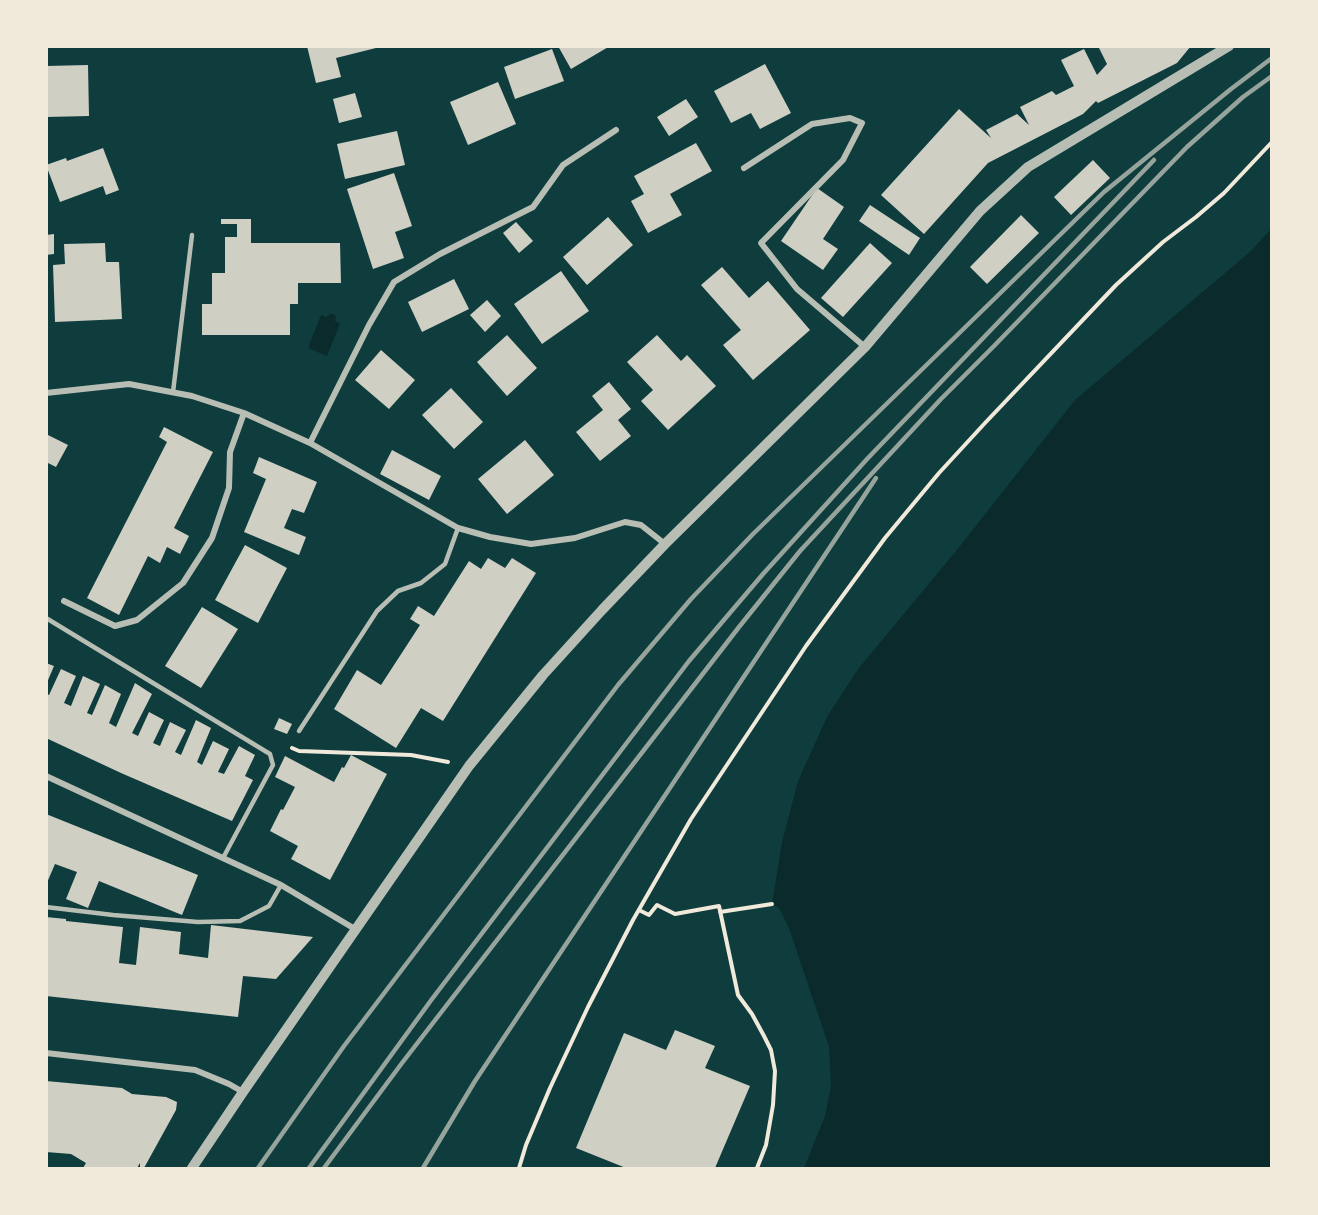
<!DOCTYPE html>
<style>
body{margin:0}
#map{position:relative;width:1318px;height:1215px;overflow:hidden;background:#0f3d3e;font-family:Manrope,sans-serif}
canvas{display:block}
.frame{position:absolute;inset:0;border:48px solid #f1e9da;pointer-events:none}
</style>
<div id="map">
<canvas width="1318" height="1215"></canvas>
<div class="frame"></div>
</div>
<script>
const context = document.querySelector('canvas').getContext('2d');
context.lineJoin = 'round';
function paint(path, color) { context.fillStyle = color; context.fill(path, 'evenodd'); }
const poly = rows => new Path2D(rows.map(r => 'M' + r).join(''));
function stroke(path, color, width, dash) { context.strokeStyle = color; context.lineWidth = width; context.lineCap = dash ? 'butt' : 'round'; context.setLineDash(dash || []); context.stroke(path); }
const water = poly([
 [1271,229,1271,1168,804,1168,825,1116,831,1086,829,1047,789,928,779,908,772,904,782,842,798,781,828,715,859,668,960,546,1075,400,1251,251],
 [330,314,334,314,336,317,335,321,340,324,327,356,308,348,321,315,326,317]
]);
const building = poly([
 [307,46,380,46,380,47,336,58,341,77,316,83],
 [558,46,610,46,571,69],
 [1098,46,1191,46,1177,63,1098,103,1096,101,1083,114,988,163,924,234,881,195,959,109,991,138,986,130,1017,114,1029,125,1020,107,1052,91,1056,95,1074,86,1061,60,1084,49,1097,75,1107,64],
 [552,49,564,81,515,99,504,67],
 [765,64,791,113,760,129,751,113,731,123,714,91],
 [88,65,89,116,46,117,46,66],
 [498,82,516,124,468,145,450,102],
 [355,93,362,117,339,123,333,99],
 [686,99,698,117,669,136,657,117],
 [397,131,405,165,345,179,337,144],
 [696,143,712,171,670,194,682,215,648,233,631,201,644,194,634,176],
 [103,148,119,190,106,195,103,186,60,202,46,165,66,158,67,161],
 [1093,160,1110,178,1071,215,1054,197],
 [394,173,412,226,395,232,404,258,373,269,347,189],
 [817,188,844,207,823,239,838,249,823,270,781,241],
 [870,205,920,238,909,255,859,221],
 [1021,215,1039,233,987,284,970,267],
 [608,217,633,245,587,285,563,257],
 [221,219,251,219,251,243,340,243,341,283,298,283,298,304,290,304,290,335,202,335,202,304,212,304,212,273,225,273,225,237,237,237,237,224,221,224],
 [516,222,533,241,519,253,503,233],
 [54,234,54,254,46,255,46,235],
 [105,243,106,262,119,262,122,319,55,322,53,265,65,264,64,244],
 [870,243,892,263,843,317,821,298],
 [722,267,749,298,768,281,810,330,753,380,723,345,741,330,701,285],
 [561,271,589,311,542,344,514,304],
 [454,279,469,309,422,332,408,302],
 [487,300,501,316,485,332,470,315],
 [507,335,537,368,507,396,477,362],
 [657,335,681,361,687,355,716,386,668,430,641,401,653,390,627,362],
 [381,350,415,380,389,409,355,380],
 [609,382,631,409,618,420,631,436,600,461,576,432,603,410,592,396],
 [451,388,483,422,454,449,422,415],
 [164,427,213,452,174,528,189,536,180,554,167,547,160,563,148,556,119,615,87,598,167,442,159,437],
 [46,434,68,445,56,467,46,462],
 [525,440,554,475,507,514,478,479],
 [392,450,441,476,429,500,380,474],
 [259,457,317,482,304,513,292,509,284,528,306,537,299,555,244,532,266,479,253,473],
 [245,545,287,568,258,623,215,600],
 [488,558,505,568,512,558,536,573,443,721,421,708,396,748,334,709,357,670,381,685,420,625,410,619,418,606,434,616,469,561,481,569],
 [202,607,238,629,201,688,165,666],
 [46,663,54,666,46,685],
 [61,669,76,676,64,703,71,706,83,676,100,684,87,713,92,715,105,685,121,694,109,723,116,727,135,683,152,694,132,733,138,736,149,712,164,720,153,743,160,746,170,722,186,730,175,752,181,755,196,720,211,728,197,762,202,765,213,741,229,749,218,772,224,774,239,746,255,755,245,776,253,780,232,821,121,773,46,738,46,694,49,695],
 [279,718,292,724,287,734,274,729],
 [351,755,387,774,330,880,291,859,298,846,270,831,281,809,283,810,295,787,275,777,285,756,334,782,342,767,344,768],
 [46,814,198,875,182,915,99,881,88,908,66,899,77,872,55,864,46,885],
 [46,917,66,919,66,921,123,927,119,963,136,965,140,927,181,932,179,954,208,958,211,925,313,937,276,979,243,976,238,1017,46,996],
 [675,1030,715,1046,705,1068,750,1086,715,1168,626,1168,576,1148,624,1033,666,1050],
 [46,1081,122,1088,132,1094,166,1097,177,1102,176,1110,144,1168,140,1168,140,1163,137,1168,83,1168,86,1163,71,1154,46,1152]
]);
const path = poly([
 [292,748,299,751,411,755,448,762],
 [639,910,649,915,657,905,675,914,719,906,738,995,752,1014,764,1036,771,1050,775,1071,773,1105,766,1145,757,1168],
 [720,912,772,904],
 [519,1168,526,1145,550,1088,588,1007,633,920,691,819,806,646,885,538,939,473,985,423,1116,285,1163,242,1196,217,1224,193,1272,142]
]);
const service = poly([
 [173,392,192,235],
 [46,618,270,754,273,765,223,858],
 [299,731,377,611,398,591,421,583,445,564,458,528],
 [46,907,113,915,198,922,240,921,269,906,281,885]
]);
const minor = poly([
 [744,168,812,124,850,118,862,123,843,160,761,243,797,289,865,347],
 [46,393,129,384,192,396,244,413,310,443,458,528,490,537,531,544,575,538,625,522,641,525,665,544],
 [310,443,369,325,394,282,440,254,533,207,563,165,616,130],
 [64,601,115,626,137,620,183,583,212,538,229,488,230,452,244,413],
 [46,776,281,885,355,929],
 [46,1053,195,1070,229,1084,243,1092]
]);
const tertiary = poly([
 [192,1168,243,1092,469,766,543,675,602,610,665,544,865,347,980,211,1028,167,1229,46]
]);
const rail = poly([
 [258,1168,344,1046,618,685,691,599,753,534,1104,192,1231,89,1272,58],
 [309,1168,432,999,689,661,763,574,868,458,1154,160],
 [324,1168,402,1063,739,627,800,551,941,399,994,346,1187,147,1243,97,1272,76],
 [423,1168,475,1081,876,478]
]);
paint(water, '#0a2a2b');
paint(building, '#cfcfc3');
stroke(path, '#f1e9da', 4);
stroke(service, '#b8beb3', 4.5);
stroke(minor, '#b8beb3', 6);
stroke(tertiary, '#b8beb3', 10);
stroke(rail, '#97a49c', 4.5);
</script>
